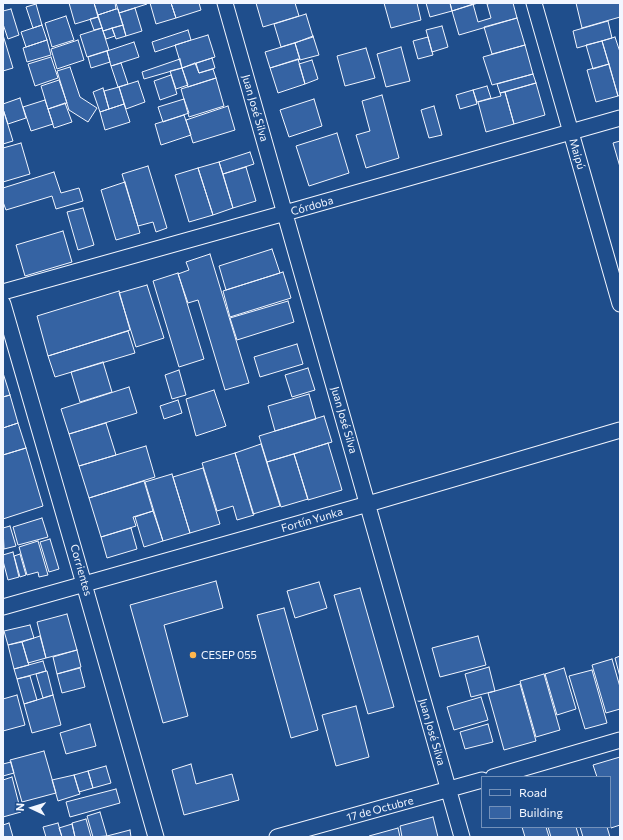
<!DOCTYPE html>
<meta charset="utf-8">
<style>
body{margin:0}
#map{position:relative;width:623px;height:840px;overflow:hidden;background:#1f4e8c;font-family:Commissioner,sans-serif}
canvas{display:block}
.frame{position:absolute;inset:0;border:4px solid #f2f6ff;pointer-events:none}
.legend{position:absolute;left:481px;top:776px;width:130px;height:52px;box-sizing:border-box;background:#1f4e8c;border:1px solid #7391ba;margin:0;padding:5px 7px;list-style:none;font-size:12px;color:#f2f6ff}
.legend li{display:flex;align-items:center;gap:8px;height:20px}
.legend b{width:20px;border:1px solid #7391ba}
.north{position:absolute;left:12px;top:788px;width:40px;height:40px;-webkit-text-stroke:3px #1f4e8c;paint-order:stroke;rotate:274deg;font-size:11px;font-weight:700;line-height:16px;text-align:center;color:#f2f6ff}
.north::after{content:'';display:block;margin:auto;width:14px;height:18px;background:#f2f6ff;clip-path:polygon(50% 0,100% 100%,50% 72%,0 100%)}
</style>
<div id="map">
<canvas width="623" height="840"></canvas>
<div class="frame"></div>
<ul class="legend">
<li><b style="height:5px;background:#1f4e8c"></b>Road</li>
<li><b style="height:11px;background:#3563a3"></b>Building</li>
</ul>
<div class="north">N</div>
</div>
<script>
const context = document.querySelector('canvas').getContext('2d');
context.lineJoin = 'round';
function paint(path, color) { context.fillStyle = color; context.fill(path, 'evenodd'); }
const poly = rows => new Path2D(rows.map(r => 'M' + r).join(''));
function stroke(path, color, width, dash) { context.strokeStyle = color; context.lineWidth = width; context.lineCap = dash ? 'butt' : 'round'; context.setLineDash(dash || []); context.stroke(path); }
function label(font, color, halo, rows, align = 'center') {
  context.font = font + ' Commissioner,sans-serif'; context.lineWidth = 3; context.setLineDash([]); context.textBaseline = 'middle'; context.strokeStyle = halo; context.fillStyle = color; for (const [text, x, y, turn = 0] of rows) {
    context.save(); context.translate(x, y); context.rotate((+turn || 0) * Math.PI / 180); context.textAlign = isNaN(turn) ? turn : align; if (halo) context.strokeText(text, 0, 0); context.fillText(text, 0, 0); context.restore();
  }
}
const building = poly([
 [69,3,94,3,98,17,75,24,69,3],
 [94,3,115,3,116,9,98,15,94,3],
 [116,3,146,3,147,4,119,13,116,3],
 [150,3,171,3,176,18,156,24,150,3],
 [171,3,199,3,201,10,176,18,171,3],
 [256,3,295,3,299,16,263,27,256,3],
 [384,3,417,3,421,20,391,28,384,3],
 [426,3,450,3,452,11,430,17,426,3],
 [450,3,478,3,452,11,450,3],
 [492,3,513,3,517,18,459,35,452,11,473,4,478,22,491,18,487,4,492,3],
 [576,3,620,3,620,17,582,28,576,3],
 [36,4,42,25,33,28,26,7,36,4],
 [135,8,142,31,126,36,119,13,135,8],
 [11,9,19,35,8,39,3,24,3,11,11,9],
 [116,9,118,9,123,25,103,31,98,15,116,9],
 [306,14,313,37,281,47,274,24,306,14],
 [66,16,74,40,52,47,45,23,66,16],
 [98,17,102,28,94,30,90,19,98,17],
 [517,18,525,45,492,54,484,27,517,18],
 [608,21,612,38,577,48,573,31,608,21],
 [42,25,47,40,26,47,21,32,42,25],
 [123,25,126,36,116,39,112,28,123,25],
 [442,26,448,47,432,52,426,30,442,26],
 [102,28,109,50,87,57,80,35,102,28],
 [112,28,115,36,106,39,103,31,112,28],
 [188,30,191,40,155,52,152,42,188,30],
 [3,35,13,68,3,71,3,35],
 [208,35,215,57,182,68,175,45,208,35],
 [313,36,319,55,300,60,295,43,313,36],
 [428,37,433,55,418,59,413,41,428,37],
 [615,37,620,52,620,95,618,96,602,41,615,37],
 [47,40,51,55,27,62,23,48,47,40],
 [78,40,84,60,57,69,51,49,78,40],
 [602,41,609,64,593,69,586,45,602,41],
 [134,42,139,57,111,66,107,51,134,42],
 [295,43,300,59,270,68,265,52,295,43],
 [525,45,533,74,492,85,483,57,525,45],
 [401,47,410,81,386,87,377,54,401,47],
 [366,48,375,78,345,86,337,56,366,48],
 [107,51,110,62,91,68,88,57,107,51],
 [51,57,58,78,35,86,28,64,51,57],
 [212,58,215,68,199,73,196,63,212,58],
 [180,59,182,68,144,79,142,72,180,59],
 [298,59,305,84,278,93,270,68,298,59],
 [312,60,318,79,305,84,299,64,312,60],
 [121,63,128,84,118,87,111,66,121,63],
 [195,63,199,73,213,69,216,78,188,87,182,68,195,63],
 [609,64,618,96,596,102,587,70,609,64],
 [70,67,80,97,97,108,88,122,69,110,57,71,70,67],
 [182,68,188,85,176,89,170,71,182,68],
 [533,74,536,83,500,93,497,84,533,74],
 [171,75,177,94,160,100,154,81,171,75],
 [216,78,224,106,189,117,181,89,216,78],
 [59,80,67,103,48,109,41,86,59,80],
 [138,81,145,102,126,109,119,87,138,81],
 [536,83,545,115,514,124,505,92,536,83],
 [487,86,491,98,477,102,473,90,487,86],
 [119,87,124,104,109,109,104,91,119,87],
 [103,88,109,109,100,112,93,92,103,88],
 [473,90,477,104,460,109,456,95,473,90],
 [505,92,514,124,486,132,478,102,501,96,500,93,505,92],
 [382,95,399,158,366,168,356,135,370,131,362,101,382,95],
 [20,98,26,118,8,124,3,109,3,104,20,98],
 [184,99,189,113,163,122,158,107,184,99],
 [314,99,322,126,289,137,280,110,314,99],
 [45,100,53,124,31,131,23,107,45,100],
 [65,103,72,122,54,128,48,109,65,103],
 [124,104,130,122,105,130,100,112,124,104],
 [228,106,235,130,193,143,186,120,228,106],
 [434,106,442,135,429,138,421,110,434,106],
 [3,109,13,141,3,144,3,109],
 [184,115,191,135,161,145,155,124,184,115],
 [337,133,349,173,309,186,296,146,337,133],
 [620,141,620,167,613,143,620,141],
 [21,143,30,174,3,182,3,148,21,143],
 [250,152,254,164,223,174,219,162,250,152],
 [219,162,233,208,213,215,198,168,219,162],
 [148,166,167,228,156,232,153,222,138,226,122,174,148,166],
 [246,167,256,201,233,208,223,174,246,167],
 [198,168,213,215,189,222,175,175,198,168],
 [54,172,61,193,79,188,83,201,56,209,52,196,6,210,3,202,3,188,54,172],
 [125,182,140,233,116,240,101,190,125,182],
 [83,208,94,245,78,250,67,212,83,208],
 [63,231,72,262,25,276,16,245,63,231],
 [272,249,280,273,226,290,219,266,272,249],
 [210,254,249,383,225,390,198,300,188,303,178,274,189,270,186,262,210,254],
 [283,272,291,298,230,317,223,291,283,272],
 [178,273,204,359,179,367,153,281,178,273],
 [147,285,164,338,136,347,119,293,147,285],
 [119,291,130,330,48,356,37,316,119,291],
 [288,301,294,322,237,340,230,318,288,301],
 [128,331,135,353,55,377,48,356,128,331],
 [297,344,303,364,260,377,254,357,297,344],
 [103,362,112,392,80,402,71,372,103,362],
 [308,368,315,390,292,397,285,375,308,368],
 [179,370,186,395,172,399,165,375,179,370],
 [3,373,10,395,3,397,3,373],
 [129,387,137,413,69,434,61,409,129,387],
 [214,390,226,426,196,436,186,399,214,390],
 [309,394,316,419,275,431,268,406,309,394],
 [10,395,18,423,3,428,3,397,10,395],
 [178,400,182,413,164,419,160,406,178,400],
 [324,416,332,442,267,462,259,436,324,416],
 [18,423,26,448,3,455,3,428,18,423],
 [106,423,116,455,79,466,69,434,106,423],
 [328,443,342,490,308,500,294,454,328,443],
 [261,444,280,506,253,514,235,453,261,444],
 [146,446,155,477,89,498,79,466,146,446],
 [26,448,43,506,3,519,3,455,26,448],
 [235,453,254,515,237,520,233,506,217,511,202,463,235,453],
 [294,454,308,499,281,507,267,462,294,454],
 [203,468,220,524,190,533,173,477,203,468],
 [172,474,190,533,163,541,145,482,172,474],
 [144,481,153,511,133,517,136,526,101,537,89,498,144,481],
 [153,511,163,541,144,547,135,517,153,511],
 [42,518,48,537,18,545,13,527,42,518],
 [10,526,16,546,4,549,3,528,10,526],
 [131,528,137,549,107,558,101,537,131,528],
 [50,539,59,569,49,572,40,542,50,539],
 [38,541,48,575,39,577,38,572,27,575,19,547,38,541],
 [13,552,19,577,8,580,3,561,3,555,13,552],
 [20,554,26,575,20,577,14,556,20,554],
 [216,581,223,608,164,625,188,716,163,723,130,605,216,581],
 [319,582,327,608,295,618,287,591,319,582],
 [360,588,394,707,368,714,334,595,360,588],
 [284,608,318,730,291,738,257,615,284,608],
 [67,614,77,650,46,658,37,622,67,614],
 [30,625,34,638,8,645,4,631,30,625],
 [40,636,46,658,28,663,22,642,40,636],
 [478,636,486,665,440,677,432,648,478,636],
 [22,642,29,665,14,669,8,645,22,642],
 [77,650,81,667,57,674,53,657,77,650],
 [620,656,620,677,615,658,620,656],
 [612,659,620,687,620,709,606,713,592,665,612,659],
 [43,661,46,671,17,679,14,669,43,661],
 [489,667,495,691,471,697,465,674,489,667],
 [80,668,85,687,62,693,57,674,80,668],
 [564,668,576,709,557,715,545,674,564,668],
 [592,670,607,723,585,729,569,676,592,670],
 [46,671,47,671,53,695,43,698,36,674,46,671],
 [544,674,560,730,536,737,520,681,544,674],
 [30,676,37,700,24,704,17,679,30,676],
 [520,684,536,741,504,750,488,693,520,684],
 [17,695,25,725,3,731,3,699,17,695],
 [53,695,61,725,32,733,24,704,53,695],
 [481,697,488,720,454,730,447,707,481,697],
 [356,706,369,757,336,766,322,715,356,706],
 [90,724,96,746,66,754,60,733,90,724],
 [488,724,493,742,465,749,460,732,488,724],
 [44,751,56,793,22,802,10,760,44,751],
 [620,757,620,825,611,828,610,824,610,777,597,777,593,765,620,757],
 [11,762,14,773,3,776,3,764,11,762],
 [191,764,196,784,232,774,239,800,184,815,172,770,191,764],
 [106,766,111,783,93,788,88,771,106,766],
 [88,771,93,788,79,792,74,775,88,771],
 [74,775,80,794,58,801,52,780,74,775],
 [12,777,21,812,3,817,3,780,12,777],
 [116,789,120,803,70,817,66,802,116,789],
 [100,812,107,836,93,837,87,816,100,812],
 [433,817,438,837,402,837,400,826,433,817],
 [86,819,91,837,75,837,72,823,86,819],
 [9,823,13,837,3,837,3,825,9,823],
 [58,823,62,837,46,837,43,827,58,823],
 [72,824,75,837,62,837,59,828,72,824],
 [522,827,546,827,549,837,525,837,522,827],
 [548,827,576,827,579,837,551,837,548,827],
 [580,827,607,827,610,837,583,837,580,827],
 [398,828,400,837,369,837,369,836,398,828],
 [130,830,131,837,104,837,107,836,130,830]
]);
const minor = poly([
 [225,3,462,837],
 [534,3,620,304],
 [3,292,285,213,620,118],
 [3,304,84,584,156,837],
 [3,607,368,504,620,430],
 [493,777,620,740],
 [277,837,482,780]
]);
const markers = [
 [193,655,4,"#ffb74d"]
];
const streetNames = [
 ["Juan José Silva",255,108,74],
 ["Maipú",577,154,74],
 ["Córdoba",312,206,-16],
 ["Juan José Silva",344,420,74],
 ["Fortín Yunka",312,520,-16],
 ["Corrientes",81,570,74],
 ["Juan José Silva",432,732,74],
 ["17 de Octubre",380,809,-15]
];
const poiNames = [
 ["CESEP 055",201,655]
];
paint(building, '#3563a3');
stroke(building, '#f2f6ff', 1);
stroke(minor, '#f2f6ff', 17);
stroke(minor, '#1f4e8c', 15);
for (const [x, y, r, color] of markers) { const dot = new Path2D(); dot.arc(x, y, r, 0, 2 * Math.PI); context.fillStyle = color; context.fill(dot); stroke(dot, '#1f4e8c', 1.5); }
label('11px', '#f2f6ff', '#1f4e8c', streetNames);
label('11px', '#f2f6ff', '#1f4e8c', poiNames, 'left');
</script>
